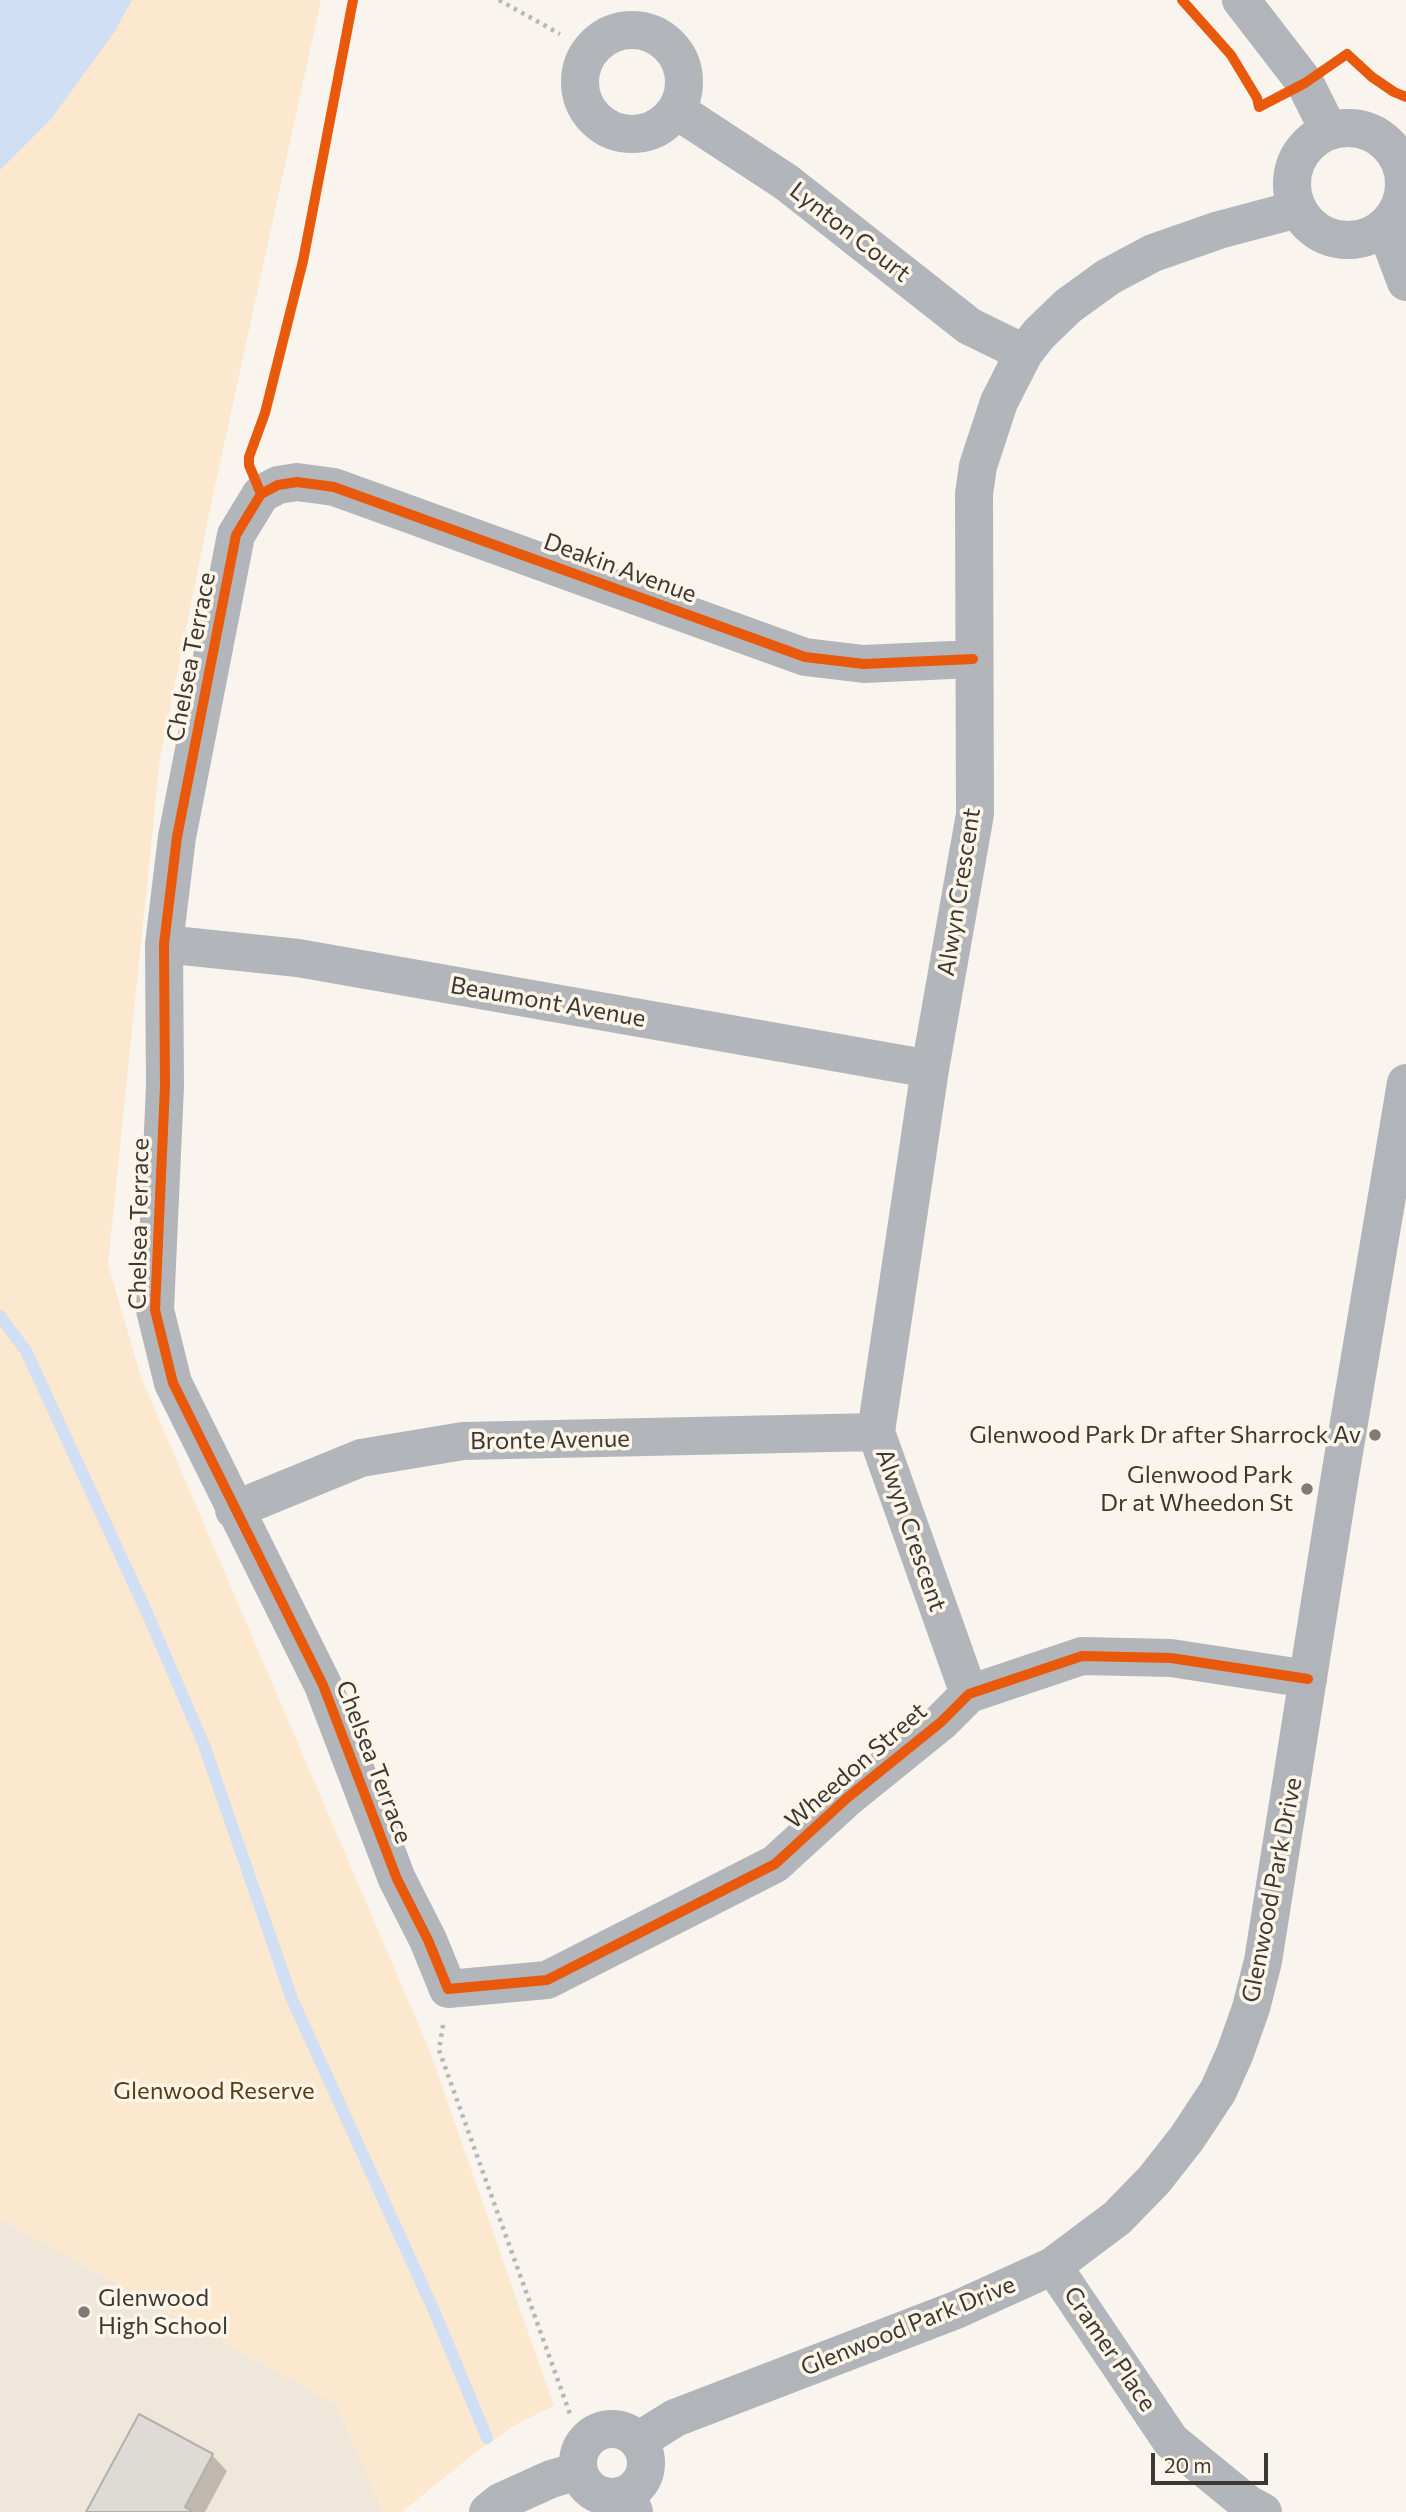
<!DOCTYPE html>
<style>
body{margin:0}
#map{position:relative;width:1406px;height:2512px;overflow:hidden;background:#f9f4ee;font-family:Commissioner,sans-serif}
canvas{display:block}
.scale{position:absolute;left:1151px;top:2453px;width:117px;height:32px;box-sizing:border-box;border:4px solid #3c3834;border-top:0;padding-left:9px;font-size:21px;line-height:24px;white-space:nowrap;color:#3c3834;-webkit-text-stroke:5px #fef5e9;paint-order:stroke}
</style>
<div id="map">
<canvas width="1406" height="2512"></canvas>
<div class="scale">20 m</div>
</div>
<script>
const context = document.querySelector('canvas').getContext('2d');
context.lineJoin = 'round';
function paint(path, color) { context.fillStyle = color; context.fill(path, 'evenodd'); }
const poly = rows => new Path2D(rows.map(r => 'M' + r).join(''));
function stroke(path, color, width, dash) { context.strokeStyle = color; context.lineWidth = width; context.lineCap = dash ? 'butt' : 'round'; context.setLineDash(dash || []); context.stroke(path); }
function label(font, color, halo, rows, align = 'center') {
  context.font = font + ' Commissioner,sans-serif'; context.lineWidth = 7; context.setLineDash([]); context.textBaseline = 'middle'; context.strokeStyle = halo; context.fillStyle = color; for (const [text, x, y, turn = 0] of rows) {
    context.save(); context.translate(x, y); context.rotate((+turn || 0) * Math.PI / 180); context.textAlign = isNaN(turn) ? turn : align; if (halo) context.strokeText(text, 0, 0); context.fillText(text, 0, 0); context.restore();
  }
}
const built = poly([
 [0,2219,336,2404,384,2512,0,2512]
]);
const green = poly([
 [0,0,321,0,210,509,160,758,108,1264,141,1377,429,2049,554,2406,515,2425,471,2456,402,2512,384,2512,336,2404,0,2219]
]);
const water = poly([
 [0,0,132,0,115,31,52,118,0,170]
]);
const shadow = poly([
 [140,2416,213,2456,227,2471,205,2512,88,2512]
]);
const stream = poly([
 [0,1316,26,1351,148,1615,204,1745,292,1999,435,2313,487,2438]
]);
const building = poly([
 [139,2414,213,2454,185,2507,193,2512,86,2512,139,2414]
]);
const path = poly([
 [499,0,560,34],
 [443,2025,439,2050,570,2414]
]);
const street = poly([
 '580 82a52 52 0 1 1 104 0a52 52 0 1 1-104 0Z',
 [676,110,786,182,969,326,1024,353],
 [973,659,864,664,805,657,334,487,297,482,278,485,261,494,236,535,177,837,164,944,165,1086,155,1310,173,1383,323,1685,397,1879,428,1940,448,1989,547,1980,775,1864,847,1798,941,1722,969,1694,1082,1656,1171,1658,1308,1679],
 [164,944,298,958,930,1069],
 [234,1510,361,1458,463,1441,876,1432],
 [969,1694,876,1432,930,1069,975,814,974,494,978,466,999,402,1024,353,1039,334,1068,306,1108,277,1153,253,1219,230,1298,209],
 [1053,2266,1171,2441,1248,2504,1263,2512],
 [627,2494,634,2512]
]);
const secondary = poly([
 [1241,0,1305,83,1329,131],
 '1292 184a56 56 0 1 1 112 0a56 56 0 1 1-112 0Z',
 [1385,226,1406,282],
 '578 2463a34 34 0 1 1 68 0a34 34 0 1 1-68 0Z',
 [638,2441,675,2418,956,2310,1053,2266,1117,2218,1154,2180,1187,2138,1218,2091,1235,2053,1251,2008,1263,1961,1340,1476,1406,1083],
 [488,2512,500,2502,551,2479,579,2471]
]);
const cycleway = poly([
 [1182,0,1231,55,1257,98,1259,107,1305,83,1347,54,1372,77,1394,92,1406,97],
 [261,494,249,465,249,457,265,413,303,261,353,0],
 [973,659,864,664,805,657,334,487,297,482,278,485,261,494,236,535,177,837,164,944,165,1086,155,1310,173,1383,323,1685,397,1879,428,1940,448,1989,547,1980,775,1864,847,1798,941,1722,969,1694,1082,1656,1171,1658,1308,1679]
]);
const markers = [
 [1375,1435,7,"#7e7a75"],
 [1307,1489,7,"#7e7a75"],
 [84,2312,7,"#7e7a75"]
];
const streetNames = [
 ["Lynton Court",850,232,38],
 ["Deakin Avenue",620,568,20],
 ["Chelsea Terrace",191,657,-79],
 ["Alwyn Crescent",959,892,-81],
 ["Beaumont Avenue",548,1002,10],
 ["Chelsea Terrace",139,1224,-89],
 ["Bronte Avenue",550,1440,-1],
 ["Alwyn Crescent",911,1530,71],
 ["Chelsea Terrace",374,1762,69],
 ["Wheedon Street",856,1766,-41],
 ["Glenwood Park Drive",1272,1890,-79],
 ["Glenwood Park Drive",908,2326,-22],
 ["Cramer Place",1110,2349,56]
];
const poiNames = [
 ["Glenwood Park Dr after Sharrock Av",1361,1435],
 ["Glenwood Park",1293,1475],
 ["Dr at Wheedon St",1293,1503],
 ["Glenwood",98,2298,"left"],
 ["High School",98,2326,"left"]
];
const parkNames = [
 ["Glenwood Reserve",214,2091]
];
paint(built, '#f0e7db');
paint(green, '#fce8ce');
paint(water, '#d0dff3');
paint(shadow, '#0003');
stroke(stream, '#d0dff3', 12);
paint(building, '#dedad5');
stroke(building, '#b4b0ac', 2);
stroke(path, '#b6b7b8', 4.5, [3.5, 5]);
stroke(street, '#b2b6bb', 38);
stroke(secondary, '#b1b4b9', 38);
stroke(cycleway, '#e8590c', 10);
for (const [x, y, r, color] of markers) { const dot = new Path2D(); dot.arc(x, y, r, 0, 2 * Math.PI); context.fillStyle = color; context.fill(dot); stroke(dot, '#fef5e9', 2.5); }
label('24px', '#3c3834', '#fef5e9', streetNames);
label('24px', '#3c3834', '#fef5e9', poiNames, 'right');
label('24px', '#573c12', '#fef5e9', parkNames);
</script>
